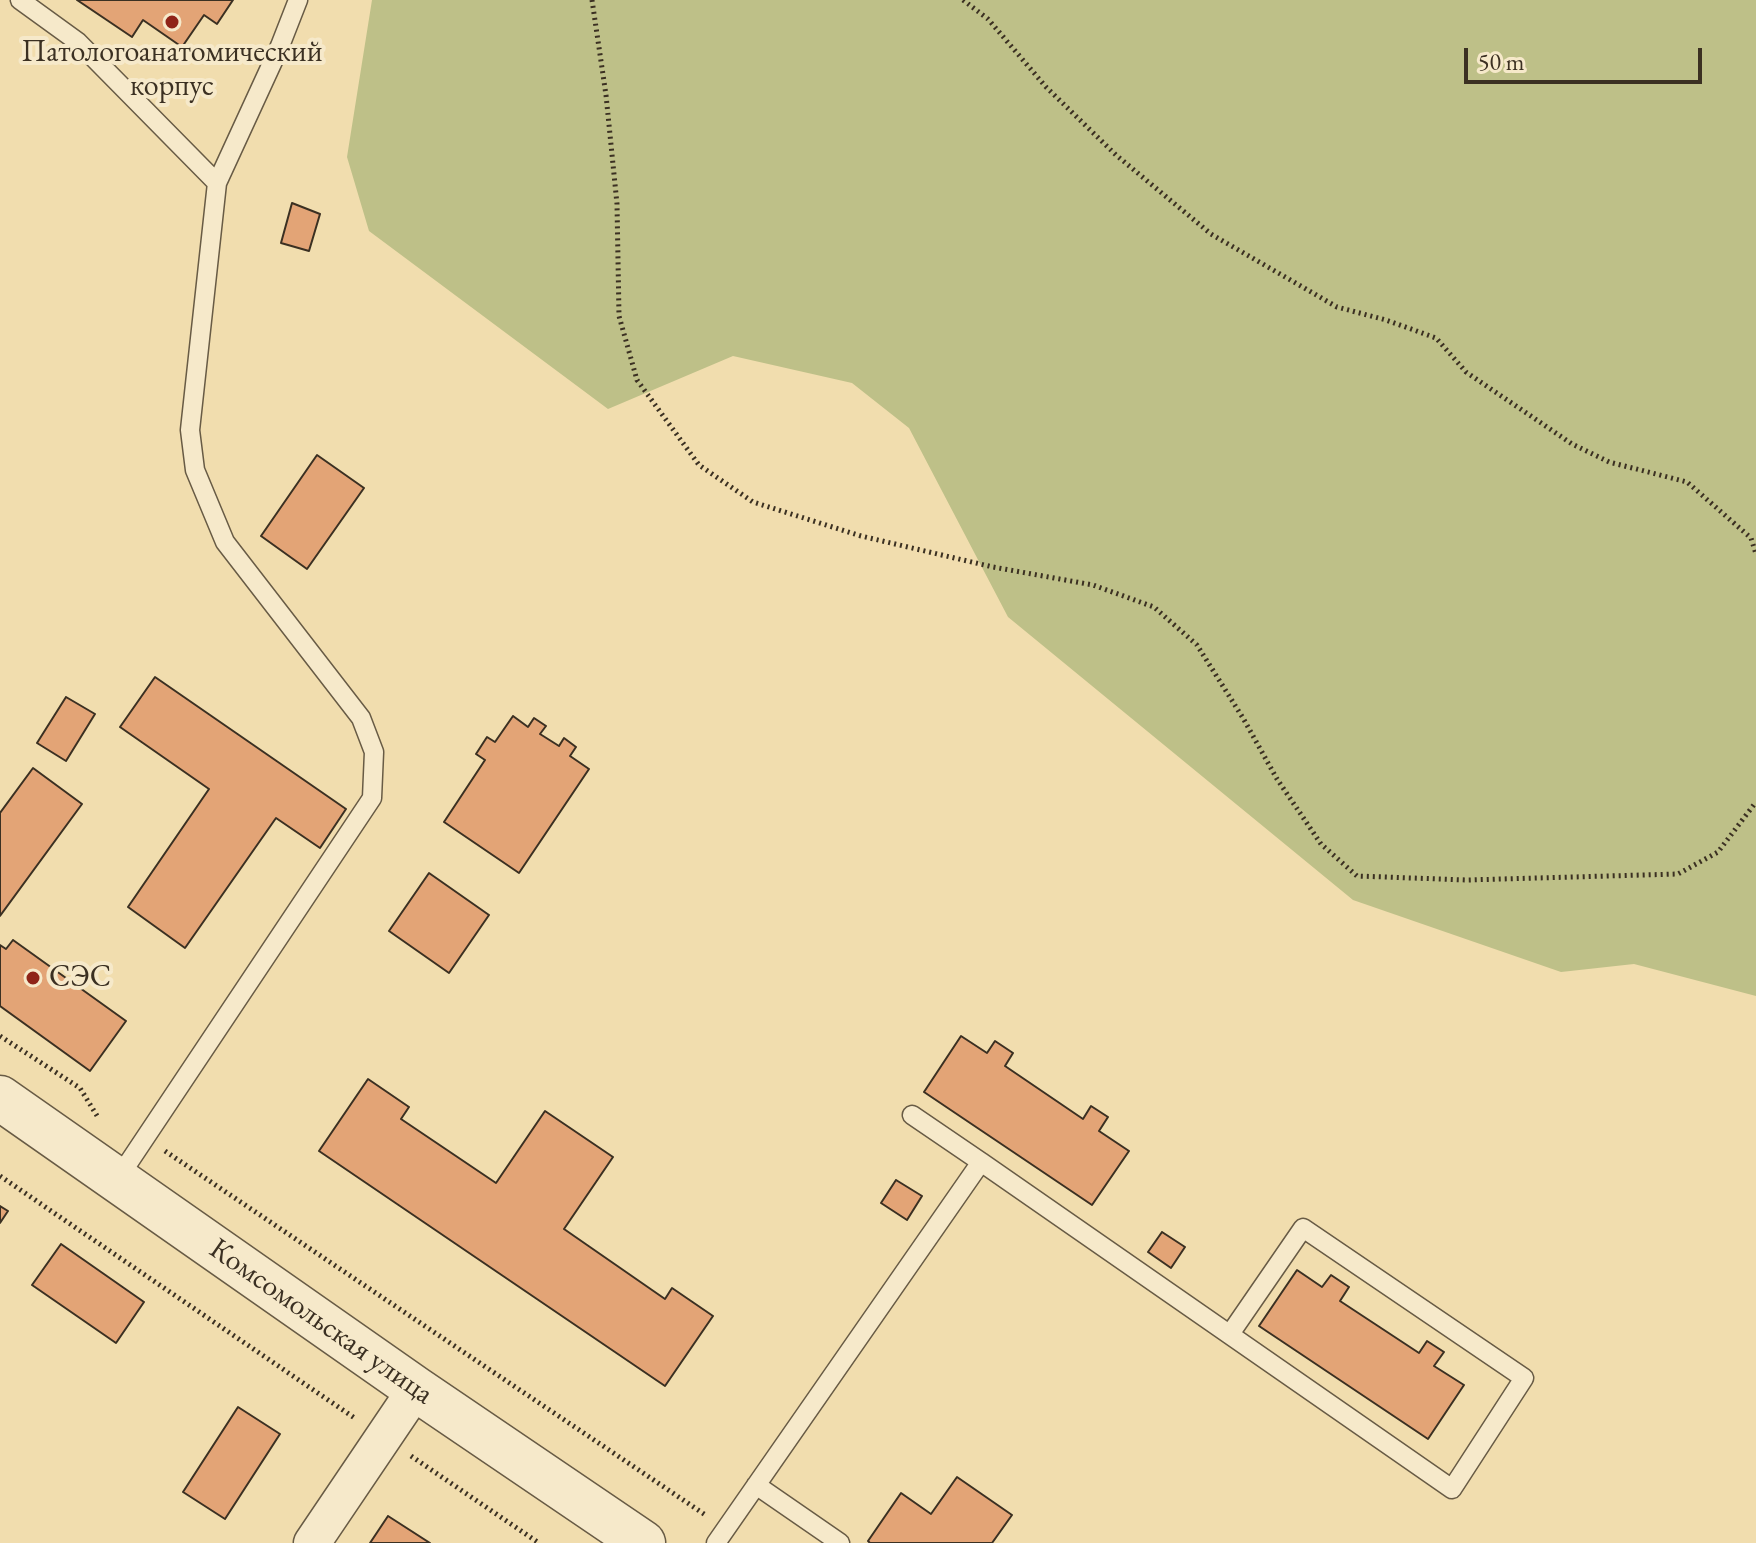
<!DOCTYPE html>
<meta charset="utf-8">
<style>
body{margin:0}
#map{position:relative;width:1756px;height:1543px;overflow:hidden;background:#f1ddae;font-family:"EB Garamond",serif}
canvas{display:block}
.scale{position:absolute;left:1464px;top:48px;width:238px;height:36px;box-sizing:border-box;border:4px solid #3b3022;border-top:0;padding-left:10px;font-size:24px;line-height:28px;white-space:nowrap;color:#3b3022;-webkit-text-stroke:6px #f6e9ca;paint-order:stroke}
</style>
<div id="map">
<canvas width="1756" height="1543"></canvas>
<div class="scale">50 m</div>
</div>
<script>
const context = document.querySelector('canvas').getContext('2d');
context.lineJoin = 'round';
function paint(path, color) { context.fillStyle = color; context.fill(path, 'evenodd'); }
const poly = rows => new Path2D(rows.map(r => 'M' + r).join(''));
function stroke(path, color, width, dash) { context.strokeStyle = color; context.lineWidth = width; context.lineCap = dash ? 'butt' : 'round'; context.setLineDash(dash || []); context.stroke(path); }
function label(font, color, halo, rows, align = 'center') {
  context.font = font + ' "EB Garamond",serif'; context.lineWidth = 8; context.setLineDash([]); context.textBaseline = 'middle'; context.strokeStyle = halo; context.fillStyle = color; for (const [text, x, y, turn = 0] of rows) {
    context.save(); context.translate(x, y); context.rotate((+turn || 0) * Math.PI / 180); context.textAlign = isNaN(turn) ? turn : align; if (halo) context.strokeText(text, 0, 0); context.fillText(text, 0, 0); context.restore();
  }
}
const green = poly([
 [372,0,1756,0,1756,996,1634,964,1561,972,1353,900,1008,617,909,428,852,383,733,356,608,409,369,231,347,157]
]);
const building = poly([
 [77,0,233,0,217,24,204,15,182,47,143,20,132,37,77,0],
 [292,203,320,214,309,251,281,243,292,203],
 [317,455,364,488,307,569,261,536,317,455],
 [155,677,346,809,320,848,276,818,185,948,128,907,209,789,120,727,155,677],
 [66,697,95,714,66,761,37,743,66,697],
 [513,716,528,727,534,718,546,726,540,734,559,746,564,738,576,747,570,756,589,769,519,873,444,822,485,760,476,754,487,737,495,742,513,716],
 [33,768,82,804,0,916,0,813,33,768],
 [429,873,489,915,449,973,389,931,429,873],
 [13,940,126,1021,90,1071,0,1006,0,945,6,949,13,940],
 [961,1036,987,1053,995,1041,1013,1053,1005,1066,1083,1119,1091,1106,1108,1117,1099,1131,1129,1151,1092,1205,924,1092,961,1036],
 [368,1079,409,1107,401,1119,496,1183,545,1111,613,1157,564,1229,665,1299,672,1288,713,1316,665,1386,319,1151,368,1079],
 [896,1180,922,1196,907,1220,881,1203,896,1180],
 [0,1206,8,1211,0,1223,0,1206],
 [1162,1232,1185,1247,1171,1268,1148,1252,1162,1232],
 [61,1244,144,1302,116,1343,32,1285,61,1244],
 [1297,1270,1322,1287,1331,1275,1349,1287,1340,1301,1419,1353,1427,1341,1444,1352,1434,1366,1464,1385,1428,1439,1259,1326,1297,1270],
 [238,1407,280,1434,225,1519,183,1492,238,1407],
 [957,1477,1012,1515,992,1543,870,1543,868,1541,901,1493,931,1514,957,1477],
 [388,1516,430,1543,370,1543,388,1516]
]);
const path = poly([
 [592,0,606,95,617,204,619,316,637,380,699,465,753,502,861,536,993,567,1093,585,1154,607,1197,645,1243,718,1277,779,1321,844,1357,876,1467,880,1678,874,1718,852,1756,802],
 [963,0,988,19,1046,87,1116,155,1211,234,1337,307,1386,320,1436,338,1466,372,1572,444,1609,462,1687,482,1751,538,1756,554],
 [0,1036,80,1088,99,1119],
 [165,1151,707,1516],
 [0,1176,356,1419],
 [411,1456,539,1543]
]);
const service = poly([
 [20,0,78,42,217,183],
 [912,1115,981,1162],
 [117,1180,372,798,374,752,361,718,225,542,195,470,190,430,217,183,280,46,298,0],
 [756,1485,840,1543],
 [716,1543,981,1162,1452,1489,1524,1378,1303,1228,1230,1334]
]);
const minor = poly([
 [312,1543,416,1389]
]);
const tertiary = poly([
 [0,1098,416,1389,643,1543]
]);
const markers = [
 [172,22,8,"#8f2418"],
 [33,978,8,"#8f2418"]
];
const poiNames = [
 ["Патологоанатомический",172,53],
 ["корпус",172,87],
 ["СЭС",49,978,"left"]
];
const streetNames = [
 ["Комсомольская улица",321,1322,35]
];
paint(green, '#bec088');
paint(building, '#e3a476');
stroke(building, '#3b3022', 2);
stroke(service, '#685b45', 21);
stroke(minor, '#685b45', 39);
stroke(tertiary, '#685b45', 47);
stroke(path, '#3b3022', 5, [2, 4]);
stroke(service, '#f6e9ca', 18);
stroke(minor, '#f6e9ca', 36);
stroke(tertiary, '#f6e9ca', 44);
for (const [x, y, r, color] of markers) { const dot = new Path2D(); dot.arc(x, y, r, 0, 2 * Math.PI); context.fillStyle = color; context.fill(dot); stroke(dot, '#f6e9ca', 3); }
label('30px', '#3b3022', '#f6e9ca', poiNames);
label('30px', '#3b3022', '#f6e9ca', streetNames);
</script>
